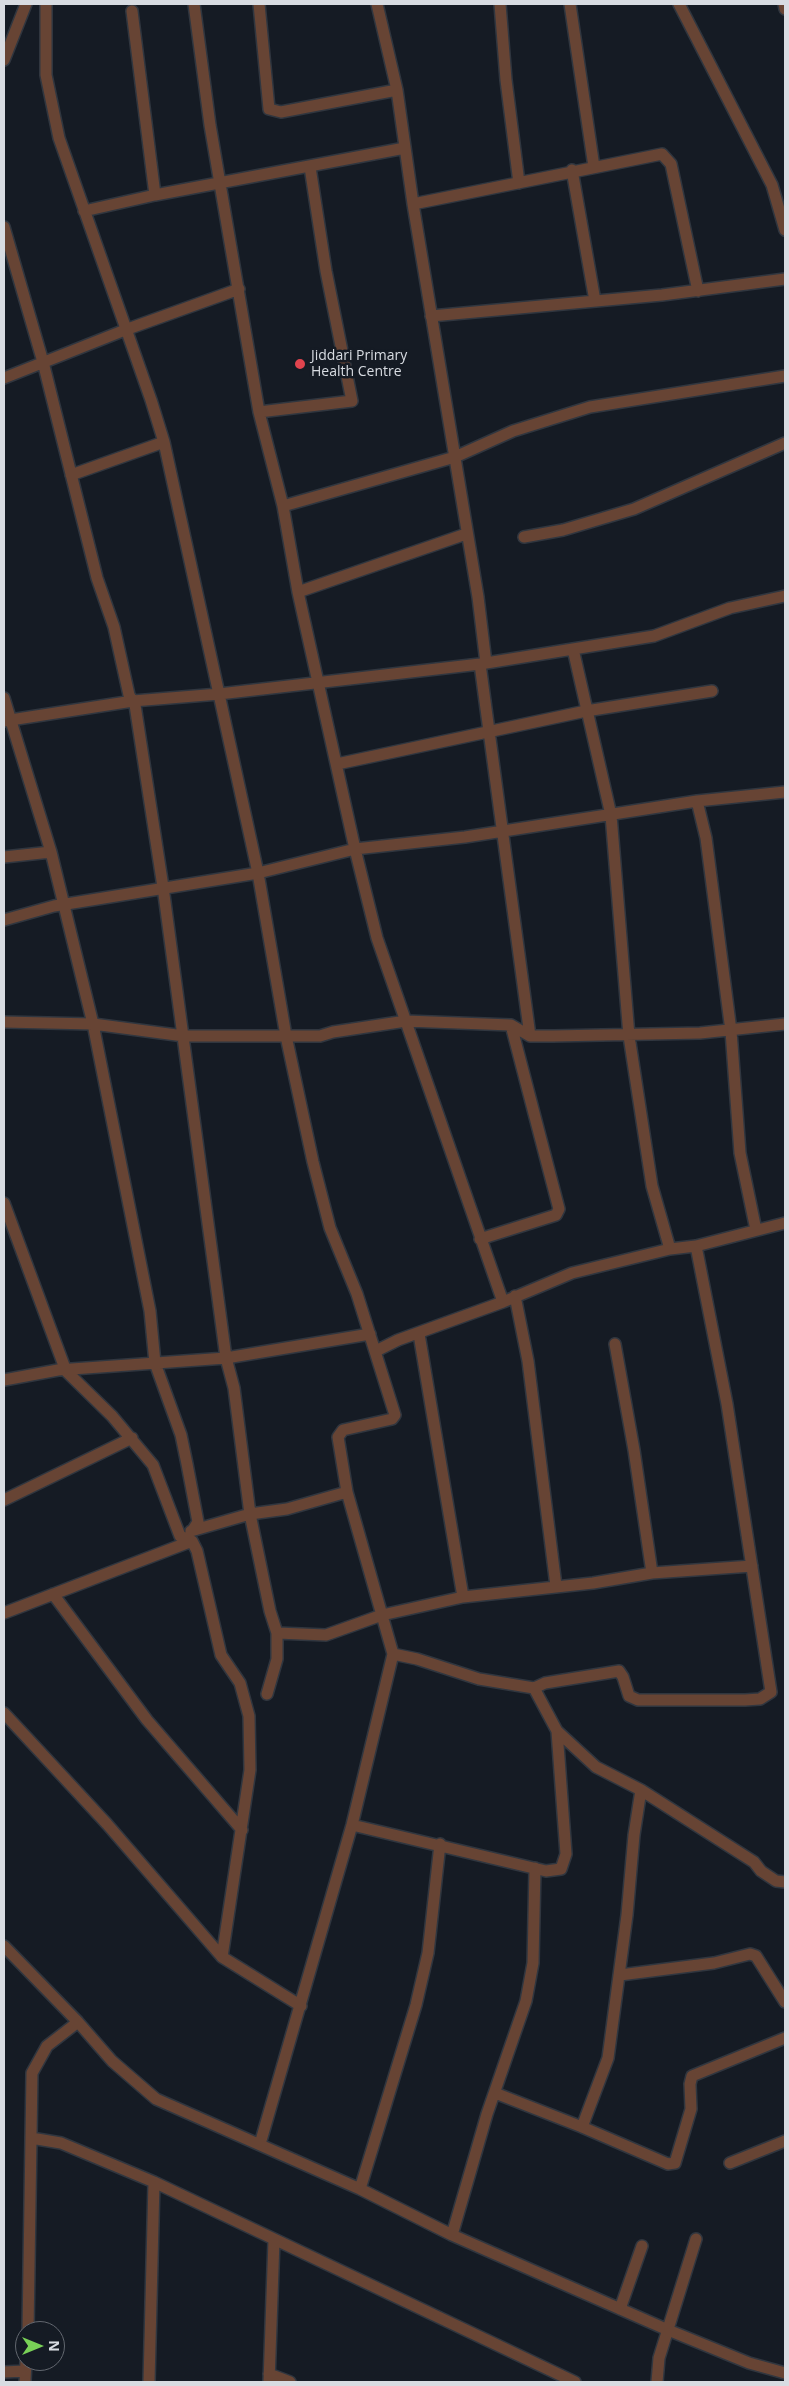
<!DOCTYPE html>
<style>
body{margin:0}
#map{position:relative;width:789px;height:2386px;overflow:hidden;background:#151b24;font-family:"Open Sans",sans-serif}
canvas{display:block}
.frame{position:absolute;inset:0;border:5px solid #d8dce2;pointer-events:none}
.north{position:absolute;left:15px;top:2321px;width:50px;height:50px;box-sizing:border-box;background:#151b24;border:1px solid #636870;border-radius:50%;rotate:90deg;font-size:14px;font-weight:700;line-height:20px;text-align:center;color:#d8dce2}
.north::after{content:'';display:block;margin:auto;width:18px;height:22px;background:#79d157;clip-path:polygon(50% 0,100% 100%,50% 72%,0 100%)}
</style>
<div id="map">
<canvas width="789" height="2386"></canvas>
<div class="frame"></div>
<div class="north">N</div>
</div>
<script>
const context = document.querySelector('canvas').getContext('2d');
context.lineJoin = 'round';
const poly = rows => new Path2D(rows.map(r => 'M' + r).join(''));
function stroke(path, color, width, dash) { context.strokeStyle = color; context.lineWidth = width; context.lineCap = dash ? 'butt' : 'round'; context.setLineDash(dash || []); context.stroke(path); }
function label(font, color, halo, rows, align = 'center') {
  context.font = font + ' "Open Sans",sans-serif'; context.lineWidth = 5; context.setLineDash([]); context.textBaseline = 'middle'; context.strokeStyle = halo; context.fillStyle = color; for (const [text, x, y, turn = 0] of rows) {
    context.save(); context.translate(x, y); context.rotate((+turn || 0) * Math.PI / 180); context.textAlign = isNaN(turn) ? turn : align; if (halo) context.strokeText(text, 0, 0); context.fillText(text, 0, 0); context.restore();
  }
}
const minor = poly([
 [46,4,46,75,59,138,151,400,164,442,258,873,286,1036,313,1162,330,1228,357,1294,395,1415,392,1419,343,1430,338,1437,347,1492,393,1654,352,1825,260,2144],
 [194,4,210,125,259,412,283,506,298,592,355,849,377,938,503,1302],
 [259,4,269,109,281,112,397,90],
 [377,4,397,90,413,204,478,597,486,663],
 [500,4,506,80,519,183],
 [570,4,594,167],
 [679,4,772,185,785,230],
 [784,4,785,9],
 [132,11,155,195],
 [4,60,26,4],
 [572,170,595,301],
 [413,204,662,154,671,164,698,291],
 [84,211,155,195,405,148],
 [4,227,43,362,97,578,114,627,129,695,135,705,163,887,226,1358,234,1388,250,1514,270,1611,277,1633],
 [431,316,662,295,785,279],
 [4,378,125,330,239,289],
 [259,412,352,401,326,271,310,167],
 [71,475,164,442],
 [283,506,455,457,513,431,590,407,785,376],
 [524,537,563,530,634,509,785,443],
 [298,592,466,534],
 [573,649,611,815,629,1036,652,1186,670,1249],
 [480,664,530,1036],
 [4,698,51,852,93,1024,150,1311,155,1363,181,1435,187,1464,198,1522,193,1530],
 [4,721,133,701,219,694,480,664,573,649,654,636,730,608,785,596],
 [337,764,586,711,712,691],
 [697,801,706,838,731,1031,740,1153,756,1230],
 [4,857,51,852],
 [4,920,54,906,258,873,355,849,465,837,697,801,785,792],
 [4,1022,93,1024,184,1036,320,1036,333,1032,406,1021,511,1025,530,1036,553,1036,700,1033,785,1024],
 [4,1203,66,1371,112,1416,153,1465,180,1536,192,1541,197,1551,221,1655,240,1683,249,1716,250,1770,222,1957,301,2006],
 [480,1239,556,1215,559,1209,511,1025],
 [515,1296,528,1361,556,1586],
 [419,1334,463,1597],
 [615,1344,634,1450,652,1573],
 [376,1351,398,1340,503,1302,572,1273,670,1249,696,1246,785,1223],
 [4,1380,58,1370,226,1358,370,1334],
 [4,1500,132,1438],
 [191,1531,250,1514,287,1509,347,1492],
 [53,1594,147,1720,242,1830],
 [4,1613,192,1541],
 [393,1654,417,1659,479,1679,534,1688,557,1731,596,1767,641,1790,754,1862,761,1871,776,1881,785,1882],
 [534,1688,545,1683,619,1671,623,1677,629,1696,638,1700,745,1700,760,1699,771,1692,727,1404,696,1246],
 [267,1694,277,1659,277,1633,326,1635,382,1615,463,1597,593,1583,652,1573,752,1566],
 [4,1713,107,1824,222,1957],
 [352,1825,546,1871,561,1869,566,1854,557,1731],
 [4,1946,78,2022,112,2061,156,2099,360,2189,452,2235,668,2330,749,2363,785,2373],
 [620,1975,714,1963,750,1954,756,1956,785,2002],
 [495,2093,582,2127,668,2164,675,2163,691,2109,690,2084,692,2076,785,2038],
 [582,2127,608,2058,627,1915,634,1835,641,1790],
 [31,2138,61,2143,154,2182,575,2382],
 [730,2163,785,2141],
 [360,2189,416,2005,428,1953,440,1844],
 [452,2235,487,2114,526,2001,533,1963,535,1868],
 [620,2309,642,2246],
 [28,2331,32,2073,47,2046,78,2022],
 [4,2372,25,2371],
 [269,2374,290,2382],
 [25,2382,26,2361],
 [149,2382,154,2182],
 [269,2382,274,2240],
 [657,2382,659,2358,696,2239]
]);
const markers = [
 [300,364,6,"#e0444e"]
];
const poiNames = [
 ["Jiddari Primary",311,356],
 ["Health Centre",311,372]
];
stroke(minor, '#30363f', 14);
stroke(minor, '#674434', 11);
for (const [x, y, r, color] of markers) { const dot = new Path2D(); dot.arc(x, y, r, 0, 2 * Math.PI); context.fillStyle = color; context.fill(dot); stroke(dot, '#151b24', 2); }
label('14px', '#d8dce2', '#151b24', poiNames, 'left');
</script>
